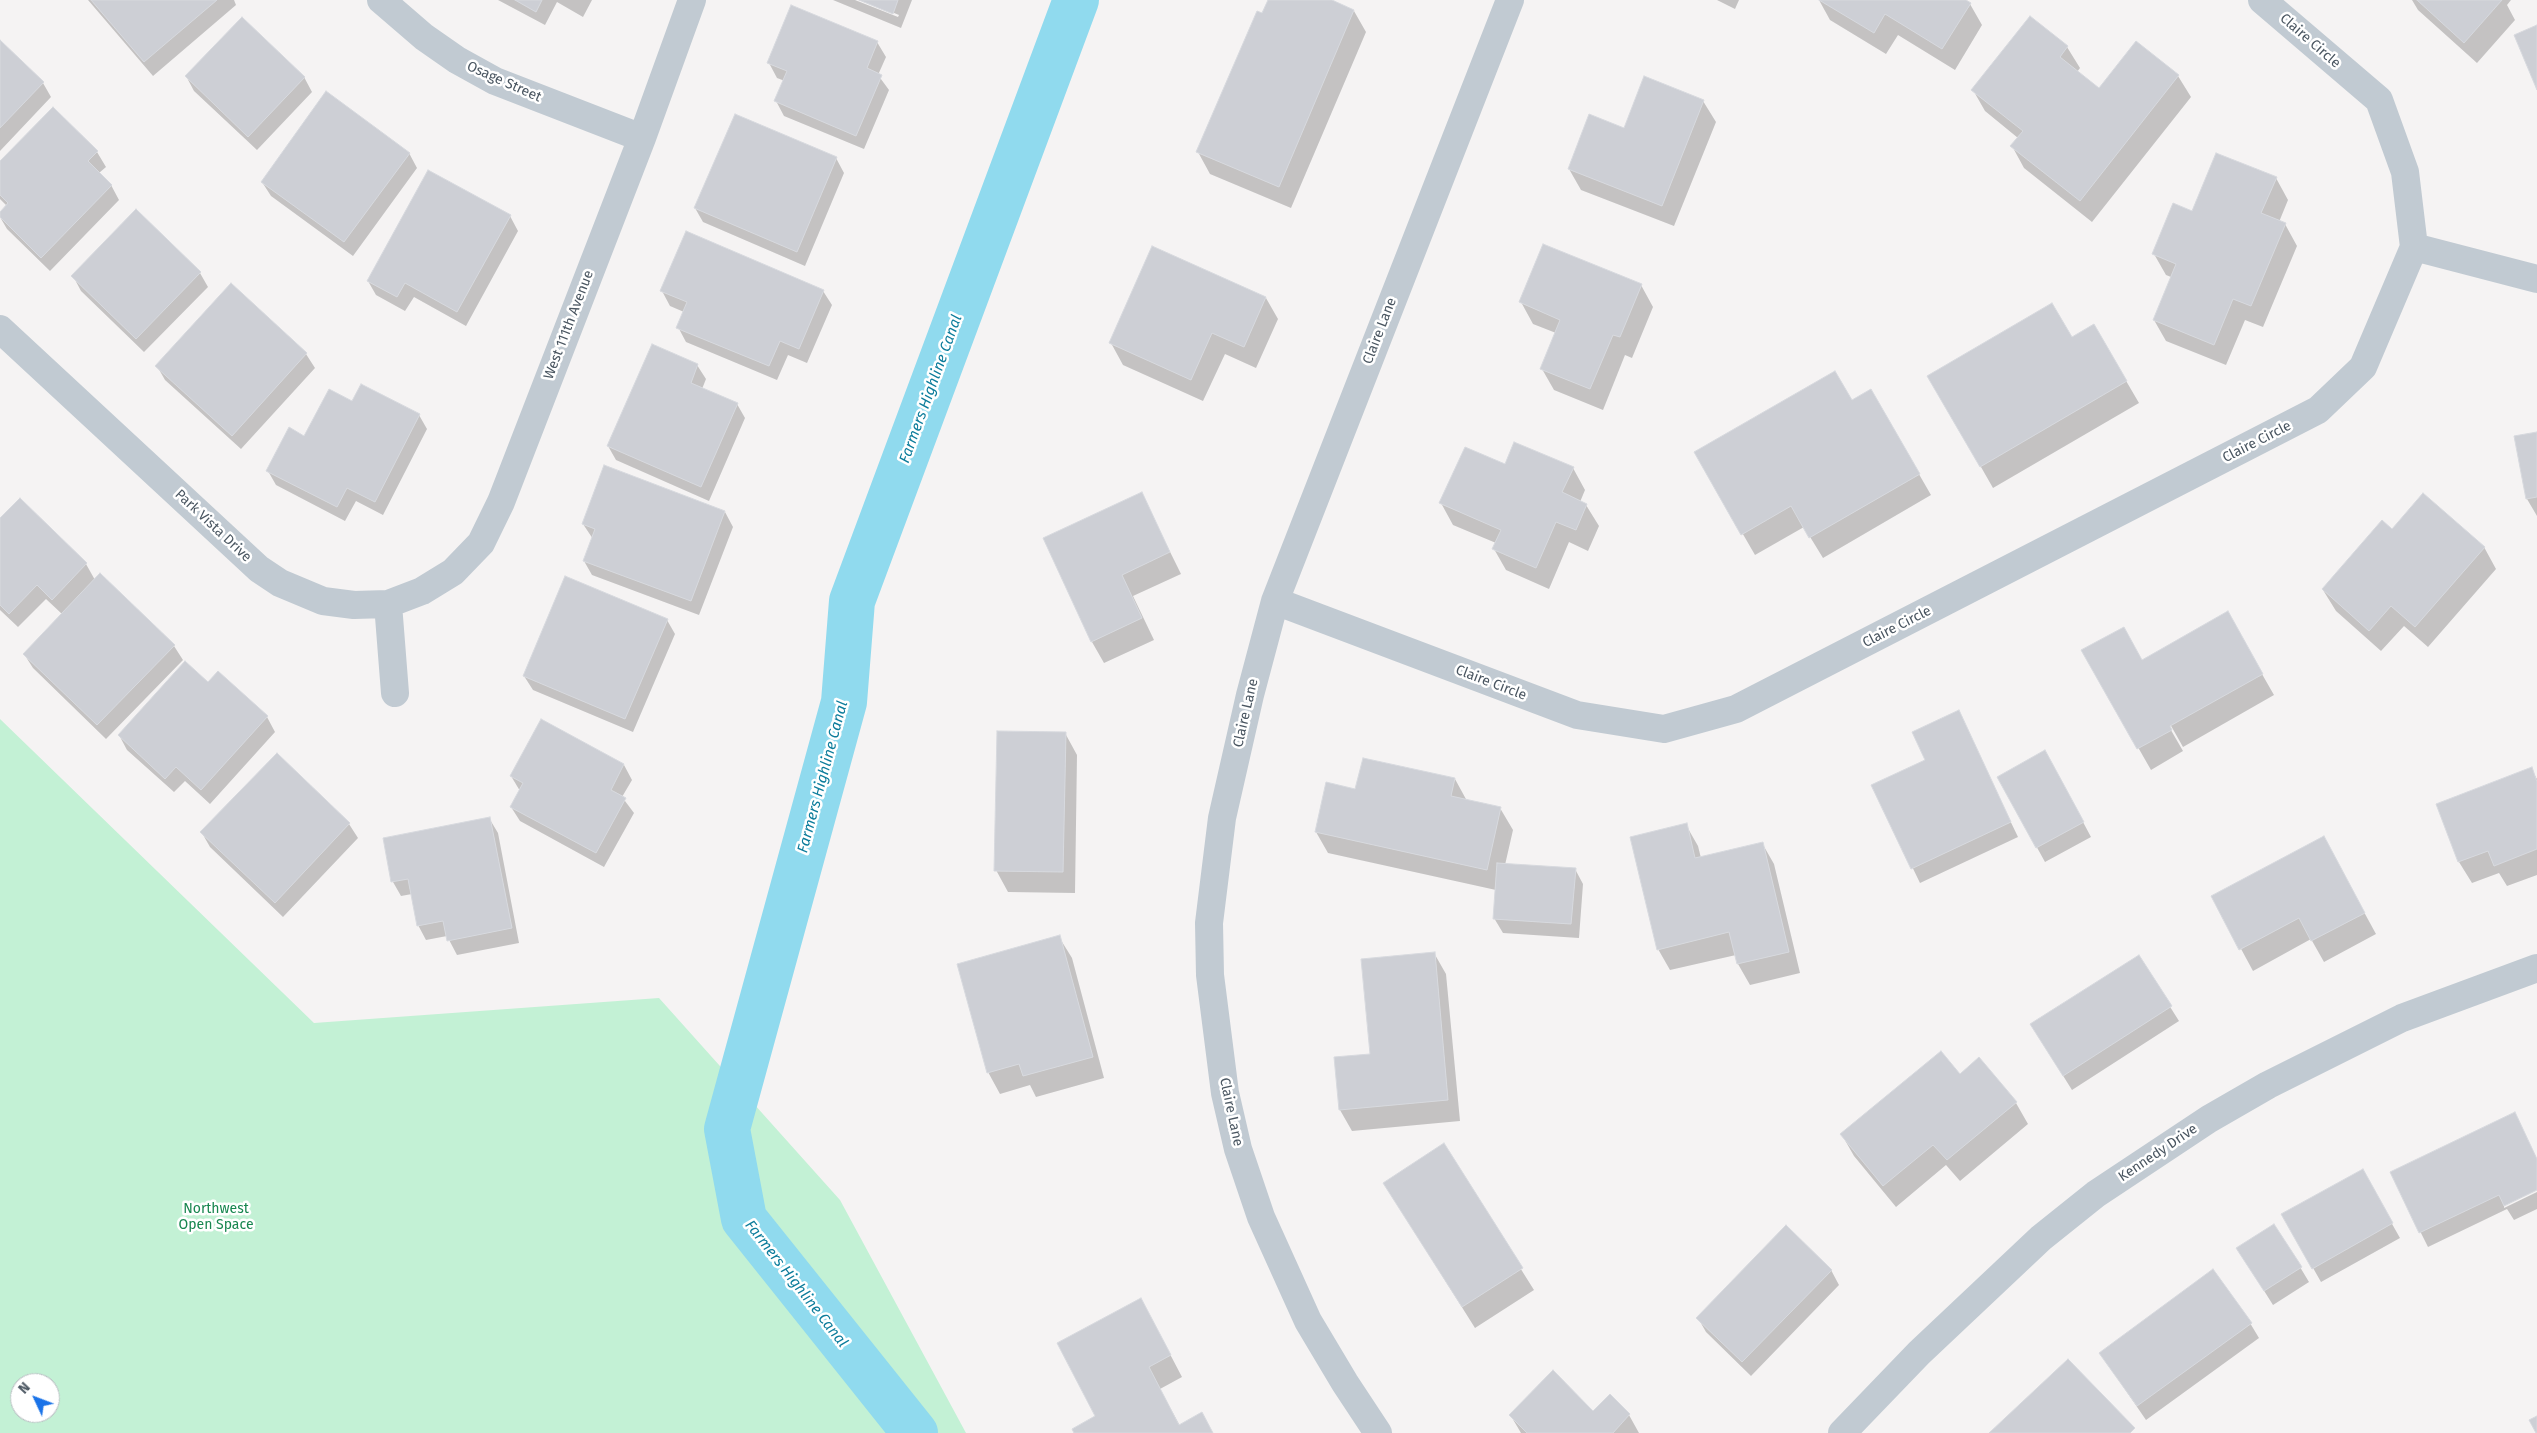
<!DOCTYPE html>
<style>
body{margin:0}
#map{position:relative;width:2537px;height:1433px;overflow:hidden;background:#f5f3f3;font-family:"Fira Sans",sans-serif}
canvas{display:block}
.north{position:absolute;left:10px;top:1373px;width:50px;height:50px;box-sizing:border-box;background:#fff;border:1px solid #b7bbc0;border-radius:50%;rotate:313deg;font-size:14px;font-weight:700;line-height:20px;text-align:center;color:#4a5661}
.north::after{content:'';display:block;margin:auto;width:18px;height:22px;background:#1a73e8;clip-path:polygon(50% 0,100% 100%,50% 72%,0 100%)}
</style>
<div id="map">
<canvas width="2537" height="1433"></canvas>
<div class="north">N</div>
</div>
<script>
const context = document.querySelector('canvas').getContext('2d');
context.lineJoin = 'round';
function paint(path, color) { context.fillStyle = color; context.fill(path, 'evenodd'); }
const poly = rows => new Path2D(rows.map(r => 'M' + r).join(''));
function stroke(path, color, width, dash) { context.strokeStyle = color; context.lineWidth = width; context.lineCap = dash ? 'butt' : 'round'; context.setLineDash(dash || []); context.stroke(path); }
function label(font, color, halo, rows, align = 'center') {
  context.font = font + ' "Fira Sans",sans-serif'; context.lineWidth = 5; context.setLineDash([]); context.textBaseline = 'middle'; context.strokeStyle = halo; context.fillStyle = color; for (const [text, x, y, turn = 0] of rows) {
    context.save(); context.translate(x, y); context.rotate((+turn || 0) * Math.PI / 180); context.textAlign = isNaN(turn) ? turn : align; if (halo) context.strokeText(text, 0, 0); context.fillText(text, 0, 0); context.restore();
  }
}
const green = poly([
 [0,719,314,1023,659,998,840,1200,966,1433,0,1433],
 [20,1383,50,1383,50,1413,20,1413]
]);
const shadow = poly([
 [88,0,234,0,236,5,153,76],
 [498,0,592,0,583,17,557,2,545,25],
 [833,0,855,0,898,17,899,15,862,0,912,0,901,28],
 [1269,0,1329,0,1354,11,1366,32,1291,208,1210,174,1198,152],
 [1717,0,1739,0,1735,9],
 [1819,0,1963,0,1970,4,1982,25,1955,70,1898,35,1886,54,1830,20],
 [2412,0,2511,0,2507,5,2515,20,2477,63,2418,10],
 [0,42,43,83,51,97,0,151],
 [877,42,886,57,878,75,889,90,864,149,784,116,776,101,785,81,777,78,769,63],
 [2067,47,2080,68,2077,72,2099,90,2178,76,2191,97,2092,222,2024,168,2012,146,2018,138,1985,111,1973,90],
 [186,76,304,77,312,92,257,150,194,91],
 [1703,101,1716,122,1674,226,1581,190,1569,169,1625,130],
 [53,108,97,152,106,167,99,173,111,185,119,200,50,271,7,229,0,217,7,206,0,199,0,162],
 [409,153,417,168,353,256,271,196,262,182],
 [836,158,844,173,805,266,703,222,695,208],
 [2276,178,2288,200,2279,222,2285,224,2297,246,2263,327,2245,320,2226,365,2166,341,2154,320,2171,277,2166,275,2154,254,2192,212],
 [510,216,518,231,466,326,414,297,405,311,376,295,368,281],
 [200,273,208,287,144,352,81,291,73,276],
 [231,284,306,354,315,368,241,449,165,380,157,366],
 [1641,285,1653,307,1632,358,1625,355,1603,410,1554,390,1542,369,1556,333,1533,324,1521,302],
 [662,291,823,291,832,305,807,363,788,355,777,380,686,342,678,327,684,312,670,306],
 [1266,298,1278,319,1256,368,1225,354,1203,401,1123,365,1111,343],
 [2094,326,2139,403,1993,488,1929,376,2071,339],
 [697,365,706,379,702,389,737,404,745,418,709,501,616,460,608,446],
 [1871,391,1931,495,1823,558,1804,527,1755,555,1696,453,1851,402],
 [353,402,419,415,427,429,383,515,356,501,345,521,276,485,268,471,305,438],
 [2537,434,2537,516,2527,499],
 [604,467,725,512,733,527,699,615,592,575,584,561,593,539,583,524],
 [1573,468,1585,490,1580,502,1586,505,1599,526,1588,551,1569,542,1549,589,1506,570,1494,549,1496,543,1453,525,1441,503],
 [1141,493,1181,574,1133,596,1154,640,1104,663,1092,642],
 [0,520,86,564,95,580,174,646,183,660,106,739,33,668,24,654,62,614,46,599,18,627,0,610],
 [2392,531,2484,547,2496,569,2428,647,2404,626,2381,651,2336,611,2323,590],
 [2227,613,2274,695,2183,747,2170,724,2168,725,2183,751,2151,770,2083,651,2142,662],
 [667,620,675,634,633,732,533,690,524,676],
 [218,673,267,717,275,732,210,804,185,781,174,792,127,750,119,735,208,683],
 [1958,712,2018,837,1920,883,1873,786,1926,760],
 [542,720,624,765,632,780,622,797,634,813,604,867,520,821,511,807,520,791,511,776],
 [1065,733,1077,755,1075,893,1008,892,996,870],
 [277,755,349,824,358,838,283,917,210,847,202,833],
 [2053,766,2091,837,2045,862,1998,777],
 [2531,769,2537,779,2537,875,2507,886,2499,873,2472,883,2459,862,2438,805],
 [1455,779,1467,801,1500,808,1513,830,1505,865,1575,869,1583,884,1579,938,1503,933,1494,918,1496,890,1328,853,1316,832,1356,790],
 [489,818,498,833,519,943,457,955,447,936,426,940,418,925,412,894,401,896,393,882,384,839],
 [1686,825,1698,846,1701,858,1762,843,1774,864,1800,973,1750,985,1738,964,1736,955,1670,970,1658,949],
 [2335,859,2376,934,2324,962,2311,939,2253,971,2213,897],
 [1059,937,1072,958,1104,1078,1036,1097,1030,1085,1000,1094,988,1072],
 [1434,953,1446,974,1460,1121,1352,1131,1340,1110],
 [2138,956,2179,1021,2072,1090,2040,1039],
 [2016,1103,2028,1124,1960,1181,1946,1165,1896,1207,1854,1156,1842,1135],
 [2514,1114,2537,1159,2537,1189,2504,1205,2504,1208,2537,1192,2537,1209,2514,1220,2507,1209,2428,1247,2391,1173],
 [1443,1145,1534,1290,1475,1328,1397,1204],
 [2370,1185,2400,1238,2321,1282,2283,1215],
 [2246,1262,2300,1267,2309,1282,2273,1305],
 [1831,1270,1839,1285,1751,1376,1706,1332,1698,1318],
 [1141,1299,1182,1377,1160,1389,1180,1426,1213,1433,1076,1433,1097,1416],
 [2250,1323,2259,1338,2146,1420,2100,1353],
 [1593,1413,1629,1415,1639,1433,1521,1433,1511,1416]
]);
const canal = poly([
 [915,1433,744,1219,727,1129,844,702,852,601,1076,0]
]);
const building = poly([
 [91,0,217,0,144,62,91,0],
 [515,0,542,0,536,12,515,0],
 [859,0,898,0,893,14,859,0],
 [1268,0,1332,0,1354,10,1279,187,1196,152,1257,11,1262,13,1268,0],
 [1819,0,1966,0,1971,3,1942,49,1885,14,1874,33,1819,0],
 [2417,0,2502,0,2464,43,2417,0],
 [791,5,878,41,867,68,882,75,856,136,774,101,787,71,767,63,791,5],
 [2030,16,2068,46,2060,57,2099,88,2136,41,2179,75,2080,201,2010,146,2023,131,1971,90,2030,16],
 [242,17,305,77,248,137,185,76,242,17],
 [2537,25,2537,90,2514,35,2537,25],
 [0,40,44,82,0,128,0,40],
 [1644,76,1704,100,1662,206,1568,169,1589,114,1624,128,1644,76],
 [326,91,410,153,344,242,261,182,326,91],
 [53,107,98,151,88,161,112,185,41,258,0,217,0,212,8,203,0,195,0,161,53,107],
 [735,114,837,157,797,252,694,208,735,114],
 [2216,153,2277,177,2261,213,2286,223,2251,306,2233,299,2214,345,2153,320,2176,264,2152,254,2173,203,2192,211,2216,153],
 [428,170,511,215,457,312,405,283,397,297,367,281,428,170],
 [136,209,201,272,136,339,71,276,136,209],
 [686,231,824,290,799,349,780,341,769,366,676,328,687,302,660,291,686,231],
 [1543,244,1642,284,1620,337,1613,335,1590,389,1540,369,1560,320,1519,302,1543,244],
 [1152,246,1266,297,1244,347,1212,333,1191,380,1109,343,1152,246],
 [231,283,307,353,232,436,155,366,231,283],
 [2052,303,2072,337,2094,324,2127,381,1980,467,1927,376,2052,303],
 [652,344,698,364,691,383,738,403,701,487,607,446,652,344],
 [1835,371,1852,400,1871,389,1920,474,1809,538,1791,506,1741,535,1694,452,1835,371],
 [361,384,420,414,375,502,347,488,337,507,266,471,289,427,304,436,329,389,352,401,361,384],
 [2537,432,2537,497,2526,499,2514,436,2537,432],
 [1514,442,1574,467,1562,492,1587,504,1576,530,1556,522,1536,568,1492,549,1501,530,1439,503,1465,447,1505,464,1514,442],
 [604,465,725,511,691,601,583,561,595,529,582,524,604,465],
 [1142,492,1170,552,1122,575,1142,618,1091,642,1043,538,1142,492],
 [2423,493,2485,547,2415,627,2391,606,2369,631,2322,589,2382,520,2392,529,2423,493],
 [20,498,87,563,52,600,37,585,9,614,0,605,0,518,20,498],
 [100,573,175,645,97,725,23,654,100,573],
 [565,576,668,619,625,719,523,676,565,576],
 [2228,611,2263,674,2170,726,2172,730,2137,749,2081,650,2124,627,2142,660,2228,611],
 [185,661,208,682,218,671,268,716,201,790,176,767,165,779,118,735,185,661],
 [1959,710,2011,822,1911,869,1871,785,1925,760,1912,732,1959,710],
 [541,719,624,764,611,790,626,798,596,853,510,807,523,783,510,776,541,719],
 [997,731,1066,732,1063,872,994,871,997,731],
 [2045,750,2084,822,2036,848,1997,777,2045,750],
 [277,753,350,823,275,903,200,832,277,753],
 [1363,758,1455,778,1451,796,1501,807,1487,870,1315,832,1326,782,1355,789,1363,758],
 [2532,767,2537,782,2537,849,2494,866,2488,851,2458,862,2436,804,2532,767],
 [490,817,512,928,447,941,443,921,417,926,408,879,391,882,383,838,490,817],
 [1687,823,1695,858,1763,842,1789,952,1737,964,1729,932,1657,950,1630,837,1687,823],
 [2324,836,2365,913,2311,941,2299,918,2239,950,2211,896,2324,836],
 [1497,863,1576,868,1571,924,1493,919,1497,863],
 [1060,935,1093,1057,1023,1076,1019,1064,987,1073,957,964,1060,935],
 [1435,952,1448,1100,1339,1110,1334,1057,1370,1054,1361,959,1435,952],
 [2139,955,2172,1006,2063,1076,2030,1024,2139,955],
 [1941,1051,1960,1074,1979,1057,2017,1102,1947,1160,1933,1145,1883,1186,1840,1134,1941,1051],
 [2515,1112,2537,1159,2537,1190,2504,1206,2499,1195,2419,1233,2390,1172,2515,1112],
 [1444,1143,1523,1268,1462,1307,1383,1183,1444,1143],
 [2363,1169,2393,1223,2312,1269,2281,1214,2363,1169],
 [2274,1224,2302,1267,2264,1291,2236,1248,2274,1224],
 [1786,1225,1832,1270,1742,1362,1696,1318,1786,1225],
 [2213,1269,2252,1323,2137,1406,2099,1353,2213,1269],
 [1141,1298,1171,1355,1149,1367,1179,1425,1202,1412,1213,1433,1074,1433,1072,1429,1095,1416,1057,1343,1141,1298],
 [2068,1359,2135,1428,2130,1433,1989,1433,2068,1359],
 [1553,1370,1593,1411,1610,1394,1630,1414,1613,1433,1527,1433,1509,1415,1553,1370],
 [2537,1416,2537,1433,2536,1433,2529,1420,2537,1416]
]);
const street = poly([
 [381,0,424,37,457,60,495,81,642,138],
 [2414,247,2537,279],
 [0,329,259,569,280,583,323,601,354,605,388,604,422,591,453,572,481,543,501,502,642,138,692,0],
 [1275,601,1577,715,1664,729,1736,709,2318,410,2363,367,2414,247,2405,172,2379,100,2262,0],
 [388,604,395,693],
 [1378,1433,1345,1383,1308,1321,1261,1217,1238,1149,1225,1093,1210,975,1209,923,1222,818,1250,695,1275,601,1510,0],
 [1842,1433,1919,1353,2041,1238,2096,1194,2209,1119,2268,1085,2402,1018,2537,968]
]);
const streetNames = [
 ["Claire Circle",2310,41,41],
 ["Osage Street",504,82,24],
 ["West 111th Avenue",569,325,-69],
 ["Claire Lane",1380,331,-69],
 ["Claire Circle",2257,442,-27],
 ["Park Vista Drive",213,526,43],
 ["Claire Circle",1897,627,-27],
 ["Claire Circle",1491,683,21],
 ["Claire Lane",1246,713,-77],
 ["Claire Lane",1231,1112,78],
 ["Kennedy Drive",2158,1153,-34]
];
const parkNames = [
 ["Northwest",216,1209],
 ["Open Space",216,1225]
];
const waterNames = [
 ["Farmers Highline Canal",931,389,-70],
 ["Farmers Highline Canal",823,777,-75],
 ["Farmers Highline Canal",796,1284,52]
];
paint(green, '#c3f1d5');
paint(shadow, '#0003');
stroke(canal, '#90daee', 46);
paint(building, '#cdcfd5');
stroke(building, '#d7d9de', 1);
stroke(street, '#c1cad2', 28);
label('14px', '#4a5661', '#fff', streetNames);
label('14px', '#17864f', '#fff', parkNames);
label('italic 15px', '#0c7c9b', '#fff', waterNames);
</script>
